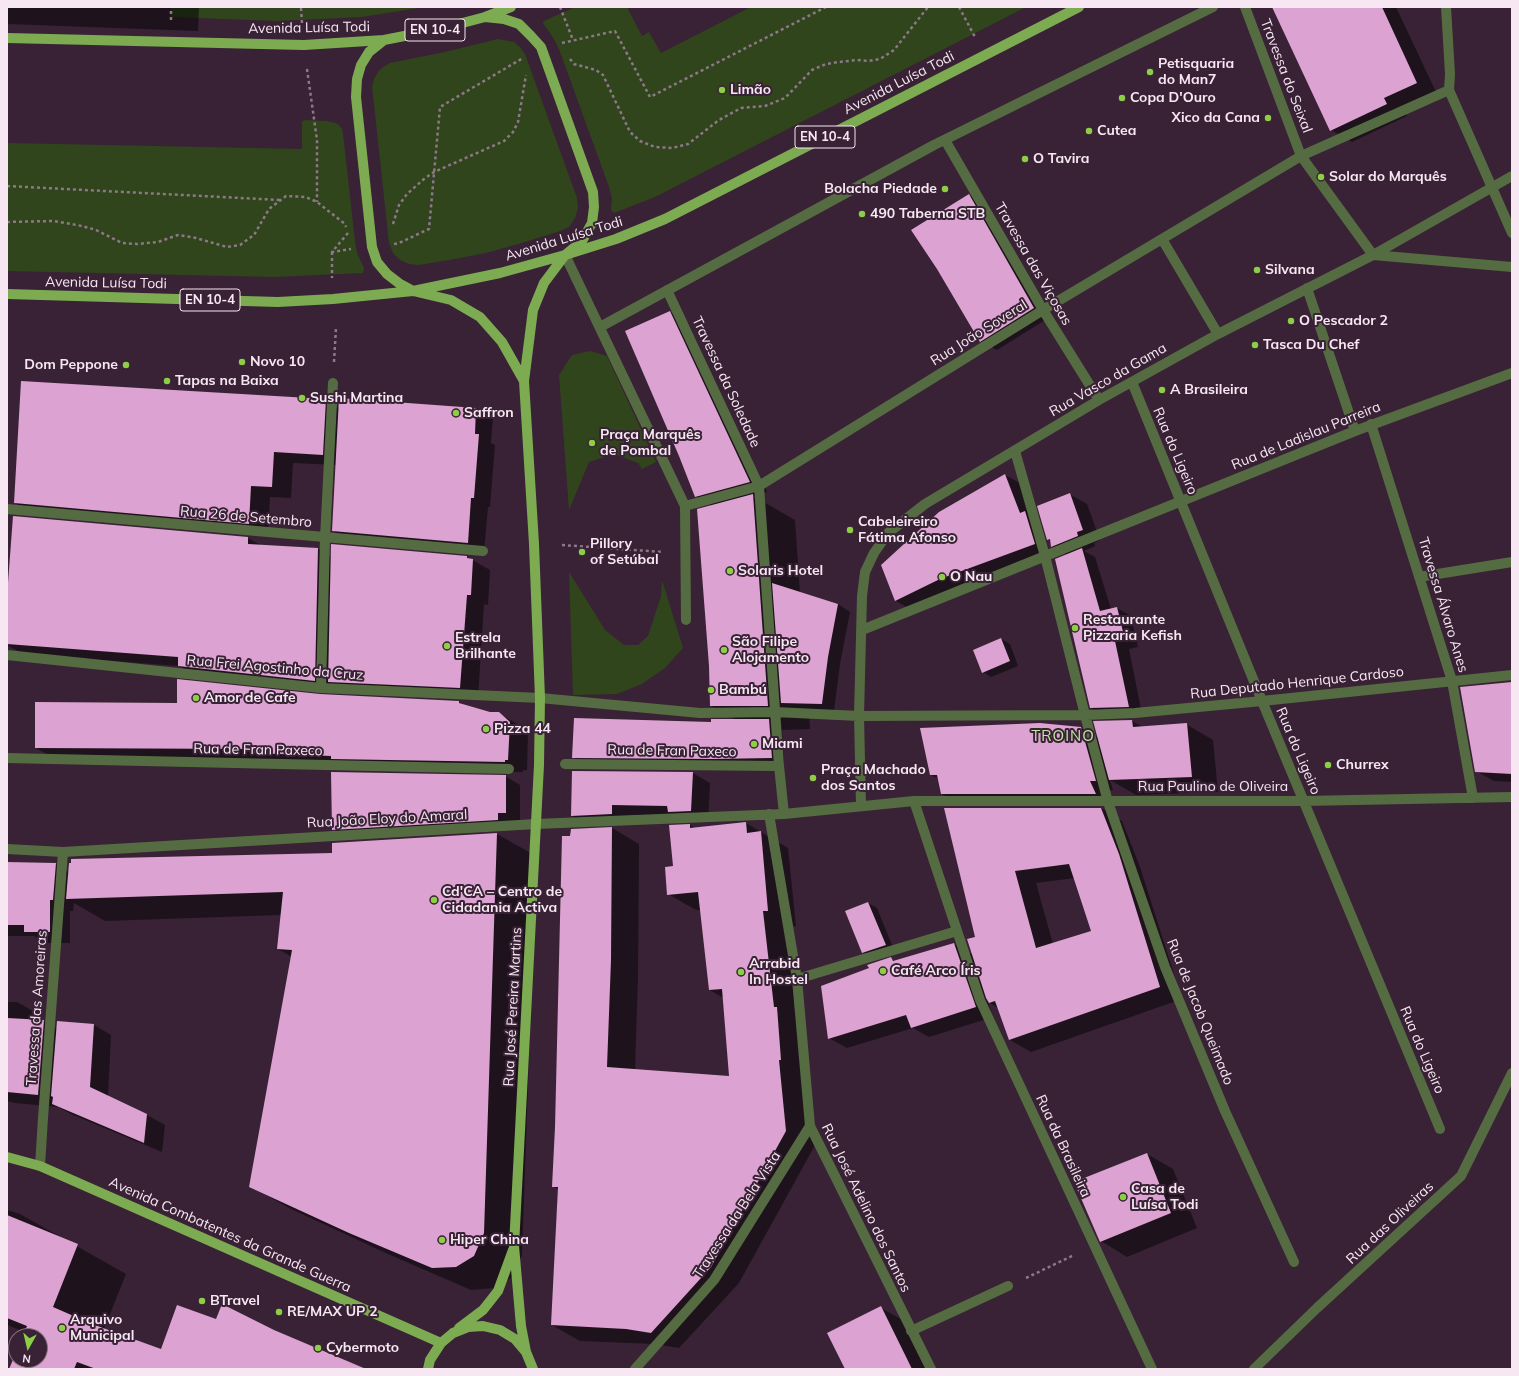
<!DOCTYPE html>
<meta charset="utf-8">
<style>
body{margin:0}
#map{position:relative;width:1519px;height:1376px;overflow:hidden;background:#392235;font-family:Mulish,sans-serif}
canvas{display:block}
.frame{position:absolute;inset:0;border:8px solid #f7e7f3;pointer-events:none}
.north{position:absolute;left:8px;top:1328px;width:40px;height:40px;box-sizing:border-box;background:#392235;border:1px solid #857181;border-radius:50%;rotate:188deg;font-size:11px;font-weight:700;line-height:16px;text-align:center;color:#f7e7f3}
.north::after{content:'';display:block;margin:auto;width:14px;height:18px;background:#8cce45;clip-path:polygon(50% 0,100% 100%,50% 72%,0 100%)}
</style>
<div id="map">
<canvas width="1519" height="1376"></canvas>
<div class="frame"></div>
<div class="north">N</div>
</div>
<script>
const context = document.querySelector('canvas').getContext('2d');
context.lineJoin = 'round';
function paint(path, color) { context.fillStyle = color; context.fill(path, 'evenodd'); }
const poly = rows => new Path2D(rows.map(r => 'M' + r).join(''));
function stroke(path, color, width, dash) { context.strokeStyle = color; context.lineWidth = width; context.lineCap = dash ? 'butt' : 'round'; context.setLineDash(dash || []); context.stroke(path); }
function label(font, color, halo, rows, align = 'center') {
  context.font = font + ' Mulish,sans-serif'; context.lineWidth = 4; context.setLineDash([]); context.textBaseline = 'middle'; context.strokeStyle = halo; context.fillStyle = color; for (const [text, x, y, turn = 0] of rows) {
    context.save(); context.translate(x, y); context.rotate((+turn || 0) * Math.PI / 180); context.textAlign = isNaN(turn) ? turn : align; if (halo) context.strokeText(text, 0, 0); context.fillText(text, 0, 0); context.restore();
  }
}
const green = poly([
 [171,7,425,7,362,17,276,21,171,17],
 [575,7,627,7,642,36,649,32,661,53,751,7,1026,7,655,197,614,213,611,210,612,198,609,187,559,49,554,39,543,23,544,21],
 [498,39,514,42,520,47,525,54,577,198,578,208,575,218,569,227,560,231,525,242,490,252,455,259,419,265,409,264,400,260,393,253,389,243,373,95,372,87,374,79,378,72,383,67,390,63,445,52],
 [304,120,327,121,338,124,342,129,343,134,355,241,357,253,364,268,363,273,274,277,7,271,7,143,302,149,302,122],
 [590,351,607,356,656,462,642,469,638,463,614,454,589,462,569,510,559,375,572,355],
 [569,572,605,630,624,645,638,645,648,636,661,596,662,580,683,648,665,668,642,684,617,694,573,695]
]);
const shadow = poly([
 [7,7,199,7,198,31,7,24],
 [1273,7,1396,7,1437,94,1404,110,1407,116,1352,142,1331,130],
 [969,195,985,205,1050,317,997,350,980,341],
 [670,312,688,323,767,492,753,496,795,520,800,593,838,604,850,612,840,664,834,711,809,710,810,729,782,730,784,764,732,765,586,764,573,757,712,723,736,720,711,706,713,506,695,496],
 [340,399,476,409,493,418,491,443,495,445,490,507,488,507,484,552,349,540,333,531,336,465,293,463,291,498,270,497,268,534,35,514,15,503,325,400,339,408],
 [1005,475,1020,483,1049,552,955,587,910,609,896,601],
 [1069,494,1087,504,1100,540,1094,543,1095,546,1084,551,1095,557,1111,609,1117,608,1131,616,1138,647,1129,649,1142,714,1105,716,1091,708,1068,555,1052,546,1051,541,1048,539],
 [248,538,262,546,318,549,332,557,467,557,490,570,488,605,484,604,478,698,197,677,179,666,23,654,7,645,7,609],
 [1001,639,1010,644,1018,666,991,677,983,672],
 [1512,683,1512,782,1494,781,1476,771],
 [320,695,459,702,467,707,490,713,498,713,517,724,528,733,527,770,523,770,523,772,351,769,55,759,36,748,178,704],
 [1132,721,1143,727,1186,724,1213,740,1218,792,1136,795,1110,780,1113,790,1108,791,1113,804,960,804,942,794,939,779,931,775,1081,728,1099,738],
 [693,773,710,783,708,821,675,815,630,815,630,824,590,826,572,816],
 [505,776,520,785,520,821,347,837,333,829],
 [946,808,1101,808,1122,821,1140,867,1182,999,1031,1052,1010,1040,998,1008,988,1002,993,1017,929,1037,913,1028,847,1048,829,1038,870,968,891,959,895,961,954,944,973,955,976,938],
 [1075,878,1092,932,1053,944,1036,883],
 [746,823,788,848,796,926,790,927,814,1147,739,1283,679,1348,655,1344,580,1341,552,1325,558,1189,553,1186,571,837,612,828,639,844,638,976,635,1070,730,1077,723,998,710,990,701,910,696,910,668,894,674,867,690,825,695,828],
 [497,834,536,856,522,1255,512,1277,495,1288,471,1290,388,1254,289,1208,250,1186,292,957,278,949,281,915,105,921,74,903,73,911,70,911,70,943,45,943,34,936,7,936,7,863,55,864,69,872,333,854,333,844],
 [868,903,877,908,894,950,872,957,863,952],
 [7,1002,17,1002,38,1014,37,1021,44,1021,57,1029,94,1025,111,1035,108,1097,147,1115,165,1125,162,1152,71,1114,58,1107,15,1103,7,1101],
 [1147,1154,1173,1169,1197,1228,1127,1257,1101,1241],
 [7,1210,20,1214,126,1274,104,1329,162,1350,217,1320,274,1331,363,1369,10,1369,16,1355,16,1360,40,1360,40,1336,24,1336,25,1332,7,1325],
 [881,1308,908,1323,931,1369,846,1369]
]);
const building = poly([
 [1272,7,1382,7,1417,83,1384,98,1387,104,1330,131],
 [969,194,1034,308,980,342,937,269,911,230],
 [670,311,750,482,695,497,679,456,625,331],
 [21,381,326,399,323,455,274,452,272,487,251,486,249,524,14,503],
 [339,398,476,408,475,434,479,434,474,498,471,498,468,543,332,531],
 [1005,474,1020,513,1025,511,1035,544,940,579,895,601,881,565,939,512],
 [1070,493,1083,530,1077,532,1078,536,1051,547,1050,539,1047,540,1037,506],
 [753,494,768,706,710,706,709,666,697,509],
 [13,516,248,537,248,544,318,548,315,681,178,666,178,657,7,644,7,596],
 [331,544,467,556,467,558,473,559,471,595,467,595,460,688,328,682],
 [1082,548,1100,611,1117,607,1125,640,1115,641,1129,707,1090,708,1055,559],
 [772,583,838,604,828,657,822,704,781,703],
 [1001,638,1010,661,982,673,973,650],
 [177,679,320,694,459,701,459,703,490,712,499,712,510,722,508,760,505,760,505,762,331,759,331,756,253,753,253,749,35,748,35,702,177,703],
 [1512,682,1512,774,1475,772,1460,687],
 [574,718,711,722,711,719,769,719,772,758,714,759,572,758],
 [1132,720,1133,727,1187,723,1192,777,1109,780,1093,721],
 [1040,723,1081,727,1096,781,1090,781,1096,794,941,794,937,775,930,775,920,728],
 [572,771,693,772,691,811,668,812,667,806,612,805,612,814,571,816],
 [331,772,506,775,506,813,498,813,498,820,332,830],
 [944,808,1101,808,1119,854,1160,987,1009,1040,995,1001,989,1003,986,998,967,939,975,937],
 [1069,864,1091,931,1036,948,1015,871],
 [746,822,747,833,761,831,768,911,763,911,774,1007,777,1007,781,1060,779,1060,786,1131,711,1267,651,1333,626,1329,551,1325,558,1187,552,1187,555,1127,562,836,570,836,571,829,612,827,611,960,607,1067,729,1076,722,989,709,990,698,892,667,895,665,867,673,866,669,825,690,824,690,828],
 [497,833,484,1233,474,1256,456,1267,432,1268,349,1233,249,1187,292,950,277,949,283,892,66,899,69,863,71,863,71,859,332,853,332,843],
 [7,862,56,863,53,900,50,900,50,932,24,932,24,925,7,925],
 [868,902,886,945,862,953,845,911],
 [954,943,976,1007,911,1028,906,1015,828,1039,821,986,869,968,867,965,891,957,893,961],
 [7,1018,44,1020,38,1095,7,1092],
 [57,1021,94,1024,90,1087,147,1114,144,1143,52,1104,53,1097,51,1096],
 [1147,1153,1171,1213,1100,1242,1074,1182],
 [7,1215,78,1244,53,1307,92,1324,161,1349,177,1305,216,1319,222,1304,274,1330,366,1369,96,1369,77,1362,74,1369,9,1369,16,1353,16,1360,40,1360,40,1336,23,1336,27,1326,7,1318],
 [881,1306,912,1369,845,1369,827,1333]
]);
const path = poly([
 [560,7,573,40],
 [959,7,975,37],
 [301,8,302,23],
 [171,20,171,7],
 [562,43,615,31,650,97,826,7],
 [570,59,574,64,596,70,603,75,630,132,640,141,655,147,672,148,688,144,719,120,741,108,765,106,785,98,812,70,826,64,839,62,857,60,868,61,880,59,894,50,928,7],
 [307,69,317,140,317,202],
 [7,186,280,200],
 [7,222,54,221,82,226,96,230,122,243,137,244,158,242,178,235,196,238,227,247,240,245,254,235,269,209,286,196,306,197,317,202,345,224,346,227],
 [393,224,399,205,407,194,424,179,434,172,504,141,513,132,518,122,526,75],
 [348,233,332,252,351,249],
 [394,244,399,243,429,229,440,107,523,58],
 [332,252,332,278],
 [334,362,336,328],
 [562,545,663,552],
 [1026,1278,1074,1255]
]);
const minor = poly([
 [1245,7,1301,156,1373,255,1512,267],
 [1449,90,1512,233],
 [945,140,1043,310,1099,400],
 [1162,239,1218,334],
 [565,255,685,506,686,620],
 [1307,288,1355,431],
 [667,290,759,486,779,766,784,814],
 [600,327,934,145,1213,7],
 [1132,382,1262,701,1440,1129],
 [1371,424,1452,681,1473,798],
 [1015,451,1045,556,1085,715,1108,802,1165,967,1225,1111,1294,1262],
 [685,506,759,486,1043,310,1301,156,1449,90,1450,74,1446,7],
 [7,509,483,551],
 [1419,577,1512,562],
 [862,630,1355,431,1512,373],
 [7,655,321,688,540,698,700,713,775,712,859,716,1085,715,1135,713,1262,701,1512,675],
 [321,688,325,538,333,383],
 [7,758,509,769],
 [565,764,779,766],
 [914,801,980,1000,1152,1369],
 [861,806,859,716,862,596,865,572,874,553,888,533,925,504,1099,400,1218,334,1373,255,1512,176],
 [769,814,797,979,810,1126,931,1369],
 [7,849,63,852,536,824,784,814,914,801,1303,801,1512,797],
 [797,979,957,931],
 [40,1166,43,1118,63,852],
 [911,1331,1008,1286],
 [635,1369,714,1280,810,1126],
 [1254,1369,1317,1308,1461,1176,1512,1073]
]);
const major = poly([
 [485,17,504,19,519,24,531,36,541,47,593,192,594,207,592,223,582,241,565,255,544,283,533,310,524,381,534,544,540,698,539,765,514,1246,521,1326,526,1352],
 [7,38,304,45,384,40,440,29,485,17,511,7],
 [384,40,369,52,361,65,357,79,356,97,372,247,377,262,387,274,400,284,413,291,451,300,480,317,502,342,524,381],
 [7,294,278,302,333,299,413,291,500,273,565,255,616,239,665,219,1079,7],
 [7,1157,40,1166,441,1343],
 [459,1328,483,1310,498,1291,513,1250],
 [428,1369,430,1360,441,1343,453,1333,468,1327,483,1326,500,1330,515,1339,526,1352,533,1369]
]);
const markers = [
 [1150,72,4,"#8cce45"],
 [722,90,4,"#8cce45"],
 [1122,98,4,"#8cce45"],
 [1268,118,4,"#8cce45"],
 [1089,131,4,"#8cce45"],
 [1025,159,4,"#8cce45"],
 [1321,177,4,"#8cce45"],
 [945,189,4,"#8cce45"],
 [862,214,4,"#8cce45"],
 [1257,270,4,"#8cce45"],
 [1291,321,4,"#8cce45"],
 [1255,345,4,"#8cce45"],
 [242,362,4,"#8cce45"],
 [126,365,4,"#8cce45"],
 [167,381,4,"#8cce45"],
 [1162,390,4,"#8cce45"],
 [302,398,4,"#8cce45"],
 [456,413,4,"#8cce45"],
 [592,443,4,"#8cce45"],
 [850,530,4,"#8cce45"],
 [582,552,4,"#8cce45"],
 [730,571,4,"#8cce45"],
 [942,577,4,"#8cce45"],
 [1075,628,4,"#8cce45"],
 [447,646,4,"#8cce45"],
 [724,650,4,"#8cce45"],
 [711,690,4,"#8cce45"],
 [196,698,4,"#8cce45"],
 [486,729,4,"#8cce45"],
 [754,744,4,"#8cce45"],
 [1328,765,4,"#8cce45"],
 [813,778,4,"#8cce45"],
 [434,900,4,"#8cce45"],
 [883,971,4,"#8cce45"],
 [741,972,4,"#8cce45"],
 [1123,1197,4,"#8cce45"],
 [442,1240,4,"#8cce45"],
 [202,1301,4,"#8cce45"],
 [279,1312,4,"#8cce45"],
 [62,1328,4,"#8cce45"],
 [318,1348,4,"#8cce45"]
];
const shields = [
 [435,30,60],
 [825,137,60],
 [210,300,60]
];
const shieldNames = [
 ["EN 10-4",435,30],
 ["EN 10-4",825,137],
 ["EN 10-4",210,300]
];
const streetNames = [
 ["Avenida Luísa Todi",309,28,-1],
 ["Travessa do Seixal",1286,76,69],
 ["Avenida Luísa Todi",899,83,-27],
 ["Avenida Luísa Todi",564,239,-17],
 ["Travessa das Viçosas",1033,264,60],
 ["Avenida Luísa Todi",106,283,1],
 ["Rua João Soveral",979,333,-32],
 ["Rua Vasco da Gama",1108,380,-30],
 ["Travessa da Soledade",726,382,65],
 ["Rua de Ladislau Parreira",1306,436,-22],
 ["Rua do Ligeiro",1175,451,67],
 ["Rua 26 de Setembro",246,517,5],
 ["Travessa Álvaro Anes",1443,605,73],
 ["Rua Frei Agostinho da Cruz",275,668,5],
 ["Rua Deputado Henrique Cardoso",1297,683,-6],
 ["Rua de Fran Paxeco",258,750,1],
 ["Rua de Fran Paxeco",672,751,1],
 ["Rua do Ligeiro",1298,751,67],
 ["Rua Paulino de Oliveira",1213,787],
 ["Rua João Eloy do Amaral",387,819,-3],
 ["Rua José Pereira Martins",513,1007,-87],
 ["Travessa das Amoreiras",37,1008,-86],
 ["Rua de Jacob Queimado",1200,1012,68],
 ["Rua do Ligeiro",1422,1050,67],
 ["Rua da Brasileira",1063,1146,65],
 ["Rua José Adelino dos Santos",866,1208,64],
 ["Travessa da Bela Vista",737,1215,-57],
 ["Rua das Oliveiras",1390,1223,-43],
 ["Avenida Combatentes da Grande Guerra",230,1235,24]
];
const poiNames = [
 ["Petisquaria",1158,64],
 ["do Man7",1158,80],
 ["Limão",730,90],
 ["Copa D'Ouro",1130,98],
 ["Xico da Cana",1260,118,"right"],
 ["Cutea",1097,131],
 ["O Tavira",1033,159],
 ["Solar do Marquês",1329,177],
 ["Bolacha Piedade",937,189,"right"],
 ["490 Taberna STB",870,214],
 ["Silvana",1265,270],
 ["O Pescador 2",1299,321],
 ["Tasca Du Chef",1263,345],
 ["Novo 10",250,362],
 ["Dom Peppone",118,365,"right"],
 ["Tapas na Baixa",175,381],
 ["A Brasileira",1170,390],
 ["Sushi Martina",310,398],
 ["Saffron",464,413],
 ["Praça Marquês",600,435],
 ["de Pombal",600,451],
 ["Cabeleireiro",858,522],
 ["Fátima Afonso",858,538],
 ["Pillory",590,544],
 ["of Setúbal",590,560],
 ["Solaris Hotel",738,571],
 ["O Nau",950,577],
 ["Restaurante",1083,620],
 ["Pizzaria Kefish",1083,636],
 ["Estrela",455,638],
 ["Brilhante",455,654],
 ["São Filipe",732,642],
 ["Alojamento",732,658],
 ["Bambú",719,690],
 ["Amor de Cafe",204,698],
 ["Pizza 44",494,729],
 ["Miami",762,744],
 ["Churrex",1336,765],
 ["Praça Machado",821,770],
 ["dos Santos",821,786],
 ["Cd'CA – Centro de",442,892],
 ["Cidadania Activa",442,908],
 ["Arrabid",749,964],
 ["In Hostel",749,980],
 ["Café Arco Íris",891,971],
 ["Casa de",1131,1189],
 ["Luísa Todi",1131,1205],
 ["Hiper China",450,1240],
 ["BTravel",210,1301],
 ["RE/MAX UP 2",287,1312],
 ["Arquivo",70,1320],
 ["Municipal",70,1336],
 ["Cybermoto",326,1348]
];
const neighbourhoodNames = [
 ["TROINO",1063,736]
];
paint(green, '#30451b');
paint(shadow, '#0007');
paint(building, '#dca2d1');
stroke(path, '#8c7888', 2.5, [3, 3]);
stroke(minor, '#556c42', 10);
stroke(major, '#7dab52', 10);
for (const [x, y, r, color] of markers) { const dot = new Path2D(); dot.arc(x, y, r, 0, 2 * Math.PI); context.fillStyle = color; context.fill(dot); stroke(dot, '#392235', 1.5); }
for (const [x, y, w] of shields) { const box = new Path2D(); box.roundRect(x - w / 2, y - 11, w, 22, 3); context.fillStyle = '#392235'; context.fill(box); stroke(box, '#f7e7f3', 1); }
label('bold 13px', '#f7e7f3', null, shieldNames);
label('14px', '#f7e7f3', '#392235', streetNames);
label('bold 14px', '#f7e7f3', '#392235', poiNames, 'left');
context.letterSpacing = '1px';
label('15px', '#c0e6a1', '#392235', neighbourhoodNames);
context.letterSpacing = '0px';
</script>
